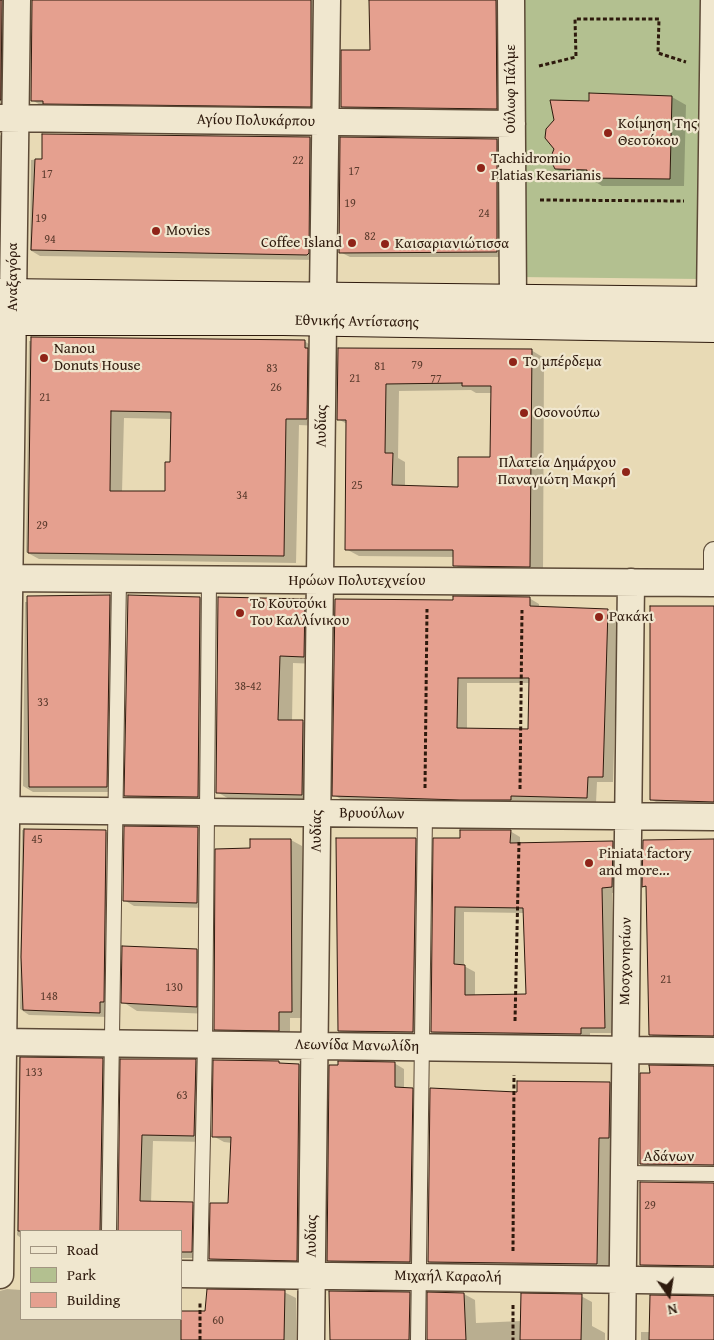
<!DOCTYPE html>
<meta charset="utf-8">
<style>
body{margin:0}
#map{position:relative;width:714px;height:1340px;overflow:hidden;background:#e8dab5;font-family:"Gentium Book Plus",serif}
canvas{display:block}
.legend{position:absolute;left:20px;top:1230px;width:162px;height:90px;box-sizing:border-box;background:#f0e7cf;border:1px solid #a29581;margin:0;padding:6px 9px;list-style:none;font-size:15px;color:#2e1a0d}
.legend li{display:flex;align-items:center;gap:10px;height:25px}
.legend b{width:25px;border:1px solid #a29581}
.north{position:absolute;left:644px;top:1270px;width:50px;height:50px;-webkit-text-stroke:4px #f0e7cf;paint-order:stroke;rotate:167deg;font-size:14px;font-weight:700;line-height:20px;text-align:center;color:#2e1a0d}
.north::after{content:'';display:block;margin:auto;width:18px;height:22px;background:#2e1a0d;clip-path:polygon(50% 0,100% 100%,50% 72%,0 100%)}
</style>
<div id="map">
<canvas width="714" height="1340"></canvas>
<ul class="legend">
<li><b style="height:6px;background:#f0e7cf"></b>Road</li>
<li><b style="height:14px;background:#b3c090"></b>Park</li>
<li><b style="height:14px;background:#e5a08f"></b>Building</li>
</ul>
<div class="north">N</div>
</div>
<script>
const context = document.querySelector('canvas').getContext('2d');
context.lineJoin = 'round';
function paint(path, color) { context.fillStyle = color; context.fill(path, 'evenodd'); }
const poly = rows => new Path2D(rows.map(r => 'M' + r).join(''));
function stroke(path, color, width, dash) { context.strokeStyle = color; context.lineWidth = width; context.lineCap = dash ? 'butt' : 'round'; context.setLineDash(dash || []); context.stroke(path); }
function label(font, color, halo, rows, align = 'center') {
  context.font = font + ' "Gentium Book Plus",serif'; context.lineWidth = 4.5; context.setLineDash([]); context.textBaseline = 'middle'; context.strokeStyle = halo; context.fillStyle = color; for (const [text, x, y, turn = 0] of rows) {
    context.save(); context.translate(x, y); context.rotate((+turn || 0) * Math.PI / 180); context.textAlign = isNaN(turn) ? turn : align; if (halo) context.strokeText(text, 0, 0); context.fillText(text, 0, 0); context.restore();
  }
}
const green = poly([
 [521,0,703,0,700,279,518,277]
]);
const shadow = poly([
 [0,0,14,0,11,105,0,114],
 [33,0,322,0,321,112,42,106,32,100],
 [371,0,506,0,507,114,352,112,342,106,371,51],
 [672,97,686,105,684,186,602,186,588,177,571,177,556,169,556,121,590,102],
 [0,135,6,139,9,255,0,255],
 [310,138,320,144,317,260,40,256,30,250,31,160],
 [496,140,506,146,506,257,350,257,340,252],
 [29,341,304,341,317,349,319,426,299,425,296,563,39,559,26,552],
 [124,418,172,419,171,463,166,492,122,492],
 [339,349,531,350,544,358,543,573,467,573,455,565,455,557,359,556,346,549,347,424,338,419],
 [471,390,476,393,492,393,491,459,459,488,405,487,405,462,398,458,399,391],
 [110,596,119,602,117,792,33,792,23,786,25,602],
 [200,598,210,604,208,802,135,801,126,796],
 [529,598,539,604,539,608,608,610,618,616,613,782,597,782,596,803,520,801,520,805,344,801,334,795,454,601],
 [467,683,531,683,530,730,467,730],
 [304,600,318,608,317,664,293,663,292,722,303,722,316,729,316,802,231,800,217,792],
 [714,607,714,808,664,806,652,800],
 [198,828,208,834,207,908,134,906,124,900],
 [22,830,106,832,116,837,109,1017,29,1015,20,1009],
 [510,831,520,837,520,844,613,842,622,848,622,892,612,893,614,1033,590,1033,590,1039,442,1037,432,1032,461,839],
 [464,912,524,913,527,996,475,996,475,972,464,966],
 [416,839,425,845,423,1037,349,1036,339,1031],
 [291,840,302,846,303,1018,290,1018,290,1036,226,1035,215,1029,251,849],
 [714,840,714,1041,661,1041,650,1034,647,888,644,886],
 [197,950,211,959,211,1014,137,1011,123,1002],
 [19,1058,103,1060,112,1065,110,1231,21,1231,21,1238,17,1235],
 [122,1060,196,1061,207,1068,206,1142,153,1141,151,1203,192,1204,204,1210,203,1258,181,1258,181,1231,119,1231],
 [279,1062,283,1064,299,1065,310,1071,308,1266,221,1265,210,1259,229,1204,232,1143,224,1142,213,1136],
 [394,1063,404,1069,404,1089,412,1089,422,1094,420,1267,338,1266,328,1260],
 [714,1067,714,1171,652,1170,641,1164],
 [610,1083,625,1092,612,1273,444,1270,429,1262,518,1093],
 [714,1184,714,1271,652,1271,641,1264],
 [7,1289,21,1290,21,1319,181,1319,284,1292,296,1298,296,1340,0,1340,0,1291],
 [410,1293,420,1300,420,1340,330,1340],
 [464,1294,475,1300,476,1323,521,1321,581,1296,592,1302,592,1326,605,1333,605,1340,428,1340],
 [714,1297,714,1340,641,1340,641,1332,651,1332]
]);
const building = poly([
 [0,0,2,0,1,100,0,100,0,0],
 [32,0,311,0,311,107,43,104,43,101,31,101,32,0],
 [369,0,496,0,497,109,341,107,341,50,370,50,369,0],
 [589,93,672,96,670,179,587,178,587,170,555,169,550,159,554,149,545,138,546,129,554,120,550,100,589,101,589,93],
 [42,134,310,137,309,253,307,255,31,250,35,159,42,159,42,134],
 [340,137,497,139,497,252,339,253,340,137],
 [31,337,305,340,305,348,308,348,307,419,286,419,284,556,28,553,31,337],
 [111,411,171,412,170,462,165,462,165,491,110,491,111,411],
 [338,348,532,349,530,567,453,566,453,550,345,550,346,420,337,420,338,348],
 [462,383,462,386,491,386,490,457,458,457,458,487,392,485,393,453,385,453,386,384,462,383],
 [110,595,107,787,29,787,27,596,110,595],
 [128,595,200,597,198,797,124,796,128,595],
 [453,596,530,597,530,606,608,609,603,777,588,777,587,798,511,796,511,800,460,800,332,796,335,599,453,600,453,596],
 [458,678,529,678,528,729,457,728,458,678],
 [218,597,305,599,304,657,280,656,278,720,303,720,302,795,216,793,218,597],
 [650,606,714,606,714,802,650,800,650,606],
 [124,826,198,827,197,903,123,901,124,826],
 [24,829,106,830,104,1002,100,1002,100,1013,23,1010,21,957,24,829],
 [460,830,511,830,510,843,613,841,612,887,602,888,605,1028,581,1028,581,1034,431,1032,433,838,460,838,460,830],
 [455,907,523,908,526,994,465,995,465,965,454,964,455,907],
 [336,838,416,838,413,1032,338,1031,336,838],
 [250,839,291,839,292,1012,279,1012,279,1031,214,1030,215,849,250,848,250,839],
 [714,839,714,1036,649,1035,646,886,642,887,643,840,714,839],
 [122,946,197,949,197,1007,121,1003,122,946],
 [20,1057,103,1058,100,1231,18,1231,20,1057],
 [120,1059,196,1059,194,1136,142,1135,140,1201,193,1202,192,1252,181,1252,181,1231,118,1231,120,1059],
 [213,1060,279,1061,279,1063,299,1064,297,1261,209,1259,210,1203,228,1203,231,1137,212,1137,213,1060],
 [338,1061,395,1062,395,1087,413,1088,410,1262,327,1261,329,1065,338,1065,338,1061],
 [649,1065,714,1066,714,1165,640,1164,640,1073,650,1073,649,1065],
 [517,1081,610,1082,609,1138,599,1138,597,1264,428,1262,430,1088,517,1092,517,1081],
 [640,1182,714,1183,714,1266,640,1265,640,1182],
 [207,1289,285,1290,284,1340,181,1340,181,1311,205,1311,207,1289],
 [329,1291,410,1292,409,1340,330,1340,329,1291],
 [427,1292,464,1293,466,1340,427,1340,427,1292],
 [521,1293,582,1294,581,1340,520,1340,521,1293],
 [650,1295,714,1296,714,1340,649,1340,650,1295]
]);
const path = poly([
 [539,66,576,57,575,19,659,19,658,53,686,62],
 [540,200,684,201],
 [425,788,427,609],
 [520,789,522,610],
 [515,1021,519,842],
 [513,1251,514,1075],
 [513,1305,513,1340],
 [200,1340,200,1301]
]);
const service = poly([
 [624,1173,714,1174],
 [109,1231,119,579],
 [200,1274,205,1044,209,579],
 [418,1340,425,814]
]);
const pedestrian = poly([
 [714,583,714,552]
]);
const minor = poly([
 [511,0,513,299],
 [0,118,512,124],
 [323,296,327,0],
 [710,301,714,0],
 [0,578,714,583],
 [0,810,714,817],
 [0,1042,714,1051],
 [181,1274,714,1281],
 [0,1275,17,0],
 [311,1340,323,322],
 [622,1340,631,582]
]);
const secondary = poly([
 [0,293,714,301],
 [0,321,283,321,714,328]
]);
const markers = [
 [608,133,5,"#8f2418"],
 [481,168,5,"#8f2418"],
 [156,231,5,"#8f2418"],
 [352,243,5,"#8f2418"],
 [385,244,5,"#8f2418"],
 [44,358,5,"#8f2418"],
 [513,362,5,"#8f2418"],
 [524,413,5,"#8f2418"],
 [626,472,5,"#8f2418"],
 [240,613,5,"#8f2418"],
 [599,617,5,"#8f2418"],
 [589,863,5,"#8f2418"]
];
const numberNames = [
 ["22",298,161],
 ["17",354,172],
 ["17",47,175],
 ["19",350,204],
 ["24",484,214],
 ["19",41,219],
 ["82",370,237],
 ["94",50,240],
 ["79",417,366],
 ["81",380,367],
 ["83",272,369],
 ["21",355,379],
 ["77",436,380],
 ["26",276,388],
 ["21",45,398],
 ["25",357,486],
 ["34",242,496],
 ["29",42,526],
 ["38-42",248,687],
 ["33",43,703],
 ["45",37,840],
 ["21",666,980],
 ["130",174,988],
 ["148",49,997],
 ["133",34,1073],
 ["63",182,1096],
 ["29",650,1206],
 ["60",218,1321]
];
const streetNames = [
 ["Ούλωφ Πάλμε",511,89,-90],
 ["Αγίου Πολυκάρπου",256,121,1],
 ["Αναξαγόρα",13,277,-90],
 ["Εθνικής Αντίστασης",357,322,1],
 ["Λυδίας",322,426,-89],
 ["Ηρώων Πολυτεχνείου",357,581],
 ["Βρυούλων",372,814,1],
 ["Λυδίας",317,831,-89],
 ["Μοσχονησίων",626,961,-89],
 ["Λεωνίδα Μανωλίδη",357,1046,1],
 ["Αδάνων",669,1157],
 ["Λυδίας",312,1236,-89],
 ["Μιχαήλ Καραολή",448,1277,1]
];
const poiNames = [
 ["Κοίμηση Της",618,124],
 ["Θεοτόκου",618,141],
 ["Tachidromio",491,159],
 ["Platias Kesarianis",491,176],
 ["Movies",166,231],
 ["Coffee Island",342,243,"right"],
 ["Καισαριανιώτισσα",395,244],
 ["Nanou",54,349],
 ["Donuts House",54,366],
 ["Το μπέρδεμα",523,362],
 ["Οσονούπω",534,413],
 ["Πλατεία Δημάρχου",616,463,"right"],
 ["Παναγιώτη Μακρή",616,480,"right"],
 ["Το Κουτούκι",250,604],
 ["Του Καλλίνικου",250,621],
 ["Ρακάκι",609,617],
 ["Piniata factory",599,854],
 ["and more...",599,871]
];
paint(green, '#b3c090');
paint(shadow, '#0003');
paint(building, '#e5a08f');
stroke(building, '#2e1a0d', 1);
stroke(service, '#5c4a37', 16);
stroke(pedestrian, '#5c4a37', 22);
stroke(minor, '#5c4a37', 29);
stroke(secondary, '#2e1a0d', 30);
stroke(path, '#2e1a0d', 3, [4, 2.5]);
stroke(service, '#f0e7cf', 14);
stroke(pedestrian, '#f0e7cf', 20);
stroke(minor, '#f0e7cf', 26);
stroke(secondary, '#f0e7cf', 28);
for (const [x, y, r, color] of markers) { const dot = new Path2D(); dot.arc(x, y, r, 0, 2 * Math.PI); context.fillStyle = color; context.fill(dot); stroke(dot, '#f0e7cf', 2); }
label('12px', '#5c3c2e', null, numberNames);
label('15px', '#2e1a0d', '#f0e7cf', streetNames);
label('15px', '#2e1a0d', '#f0e7cf', poiNames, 'left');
</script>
